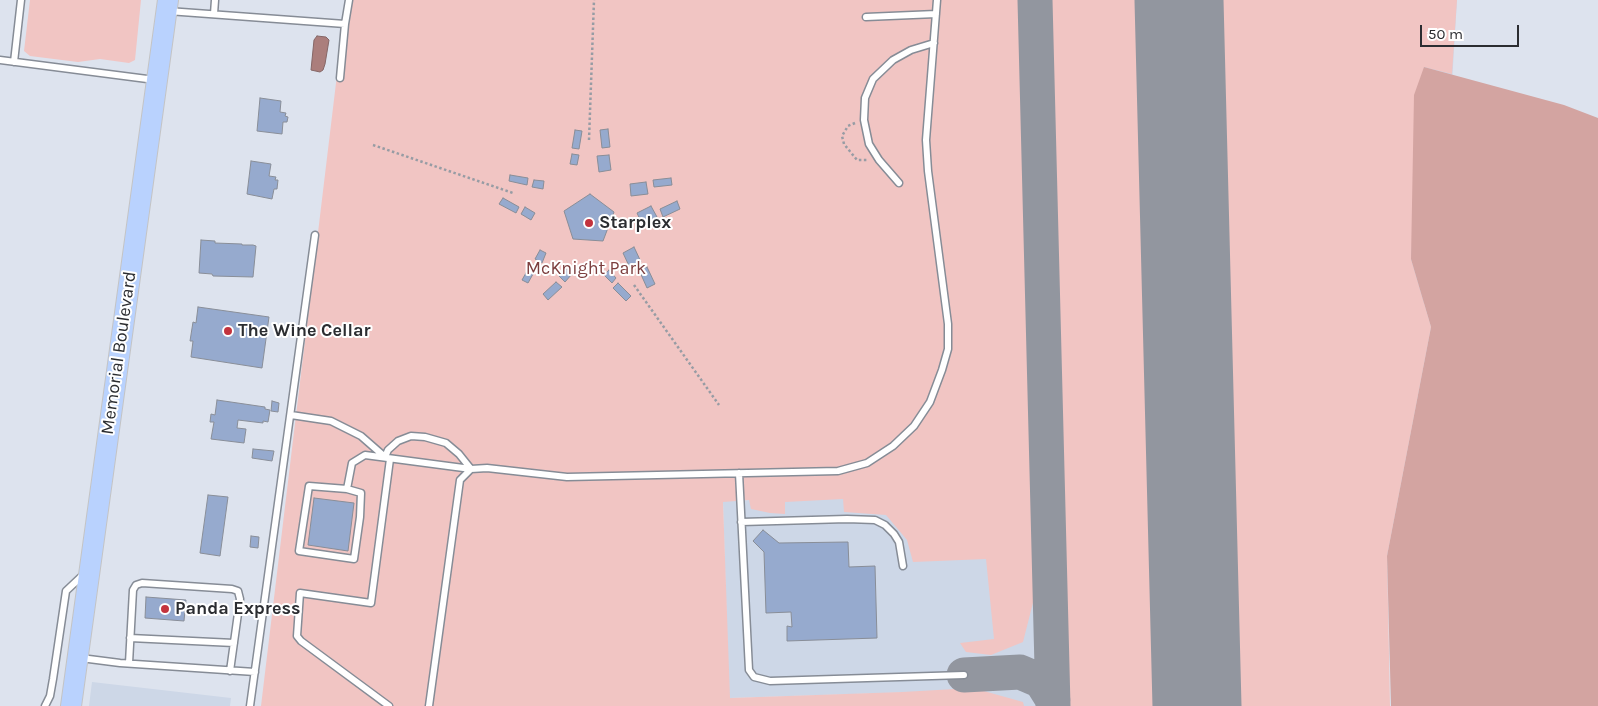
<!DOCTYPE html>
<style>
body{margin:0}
#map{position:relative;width:1598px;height:706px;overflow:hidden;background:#dde3ee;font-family:Karla,sans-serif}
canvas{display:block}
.scale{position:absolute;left:1420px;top:25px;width:99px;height:22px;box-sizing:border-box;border:2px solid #2b2d31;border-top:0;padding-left:6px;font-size:15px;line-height:18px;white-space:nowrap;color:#2b2d31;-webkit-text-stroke:4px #fff;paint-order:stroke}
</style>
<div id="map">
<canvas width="1598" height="706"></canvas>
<div class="scale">50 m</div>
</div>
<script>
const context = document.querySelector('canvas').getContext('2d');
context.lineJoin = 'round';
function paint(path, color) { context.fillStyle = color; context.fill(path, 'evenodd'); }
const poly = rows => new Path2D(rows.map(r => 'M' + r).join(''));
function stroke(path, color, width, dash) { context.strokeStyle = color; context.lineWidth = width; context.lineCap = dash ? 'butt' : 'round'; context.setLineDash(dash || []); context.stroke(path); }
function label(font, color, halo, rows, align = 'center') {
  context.font = font + ' Karla,sans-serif'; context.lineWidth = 4; context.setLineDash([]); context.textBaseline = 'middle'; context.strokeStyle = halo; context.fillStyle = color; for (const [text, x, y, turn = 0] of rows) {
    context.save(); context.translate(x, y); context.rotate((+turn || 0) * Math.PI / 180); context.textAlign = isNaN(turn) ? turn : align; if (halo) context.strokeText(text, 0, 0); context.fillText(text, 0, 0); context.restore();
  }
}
const built = poly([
 [978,0,1457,0,1449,133,1387,556,1389,706,947,706,947,691,729,698,723,501,874,496],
 [92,682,231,698,230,706,89,706]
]);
const green = poly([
 [30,0,141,0,135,60,129,63,100,59,78,62,30,56,24,51],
 [346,0,1022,0,1038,583,1023,642,991,655,966,652,960,643,994,639,986,559,913,562,907,540,886,515,844,512,843,499,785,502,785,514,770,513,751,509,749,500,723,502,730,698,902,692,973,688,1023,702,1024,706,261,706],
 [1045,0,1148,0,1167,706,1068,706,1064,693],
 [1208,0,1457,0,1452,74,1424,67,1411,259,1431,327,1387,556,1390,706,1226,706]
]);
const forest = poly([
 [1424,67,1564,105,1598,118,1598,706,1391,706,1387,556,1431,327,1411,259,1414,95]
]);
const water = poly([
 [317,36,326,37,329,40,325,64,323,70,320,72,311,70,314,40,317,36]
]);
const taxiway = poly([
 [1035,0,1053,706],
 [964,675,1020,672,1041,681,1053,700]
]);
const runway = poly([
 [1179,0,1197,706]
]);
const building = poly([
 [260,98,281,101,280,112,286,113,285,116,288,117,287,122,283,122,282,134,257,131,260,98],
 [608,129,610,147,602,148,600,130,608,129],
 [575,130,582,131,579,149,572,148,575,130],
 [572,154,579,155,577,165,570,164,572,154],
 [609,155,611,170,599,172,597,156,609,155],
 [251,161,271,164,269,176,276,177,275,180,278,180,277,189,274,189,272,199,247,194,251,161],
 [510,175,528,178,527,185,509,181,510,175],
 [671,178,672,185,654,187,653,180,671,178],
 [534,180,544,181,543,189,532,187,534,180],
 [646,182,648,194,631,196,630,184,646,182],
 [590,194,614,212,603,241,573,239,564,211,590,194],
 [503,198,519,207,516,213,499,204,503,198],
 [677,201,680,209,663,217,660,209,677,201],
 [651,206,657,217,642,224,637,213,651,206],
 [525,207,535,213,531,220,521,214,525,207],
 [201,240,215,241,215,243,242,244,242,245,253,245,256,246,253,277,213,276,212,274,199,273,201,240],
 [634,247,641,262,630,268,623,253,634,247],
 [540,250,546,253,542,263,535,259,540,250],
 [531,264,537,267,528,283,522,280,531,264],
 [647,267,655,284,647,288,639,270,647,267],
 [567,269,572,274,565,282,559,276,567,269],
 [609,270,616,278,612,283,604,275,609,270],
 [556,282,562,287,548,300,543,294,556,282],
 [618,283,631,296,626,301,613,288,618,283],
 [198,307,269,317,262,368,191,357,193,341,190,341,193,322,196,323,198,307],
 [217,400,265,407,265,409,270,410,268,422,263,421,263,423,238,420,237,428,246,429,244,443,211,439,214,422,210,422,211,414,215,415,217,400],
 [272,401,279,403,278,412,271,411,272,401],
 [253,449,274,451,272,461,252,458,253,449],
 [208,495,228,497,220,556,200,553,208,495],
 [314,498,354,503,348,551,308,545,314,498],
 [763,530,779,543,848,542,849,567,875,566,877,638,787,641,787,626,792,627,791,612,766,613,764,552,753,541,763,530],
 [251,536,259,537,258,548,250,547,251,536],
 [146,597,186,600,184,621,145,618,146,597]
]);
const path = poly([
 [855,123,848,126,842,136,844,144,857,160,868,160],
 [589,140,594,0],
 [373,145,513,193],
 [634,285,719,405]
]);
const lane = poly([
 [168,11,345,24,340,78],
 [214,14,215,0],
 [866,17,936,14],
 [345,24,349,0],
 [0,60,155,80],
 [14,62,21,0],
 [899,183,879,160,869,144,864,120,865,98,873,79,893,60,911,50,934,43],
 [291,415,331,421,361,436,385,457,388,450,398,441,411,436,425,437,446,443,459,454,471,469],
 [739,473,749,670,754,677,770,681,964,675],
 [347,489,309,486,299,551,354,559,360,517,361,493,347,489,352,463,365,455,471,469],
 [741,522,847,519,875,520,885,525,894,534,899,542,903,566],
 [130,638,234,643],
 [81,658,120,663,255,672],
 [129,663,133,590,136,585,142,583,232,589,238,591,240,599,230,671],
 [45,706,50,696,53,679,66,591,83,575],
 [250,706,315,235],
 [389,706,301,641,297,636,300,593,371,603,390,459],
 [429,706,460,480,471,469,487,468,567,477,838,471,867,463,893,446,914,426,930,402,942,370,948,349,948,324,928,171,926,140,937,0]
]);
const primary = poly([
 [71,706,168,0]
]);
const markers = [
 [589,223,5,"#c3333d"],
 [228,331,5,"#c3333d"],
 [165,609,5,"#c3333d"]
];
const poiNames = [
 ["Starplex",599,223],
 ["The Wine Cellar",238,331],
 ["Panda Express",175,609]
];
const parkNames = [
 ["McKnight Park",586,269]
];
const streetNames = [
 ["Memorial Boulevard",119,353,-82]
];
paint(built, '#cdd7e7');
paint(green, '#f1c5c3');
paint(forest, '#d3a4a1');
paint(water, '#ab7e7c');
stroke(water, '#856666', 1);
stroke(taxiway, '#92969f', 35);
stroke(runway, '#92969f', 89);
paint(building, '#96aace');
stroke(building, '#898e98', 1);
stroke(lane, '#868c96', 9);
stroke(primary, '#c4c4c5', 22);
stroke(path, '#979ca4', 2.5, [2.5, 2.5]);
stroke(lane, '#fff', 6);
stroke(primary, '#b9d2fe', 20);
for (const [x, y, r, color] of markers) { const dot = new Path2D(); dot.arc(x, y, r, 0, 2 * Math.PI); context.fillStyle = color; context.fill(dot); stroke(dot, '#fff', 2); }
label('bold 18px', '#2b2d31', '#fff', poiNames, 'left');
label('18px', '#7c3e3e', '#fff', parkNames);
label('18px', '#2b2d31', '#fff', streetNames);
</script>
